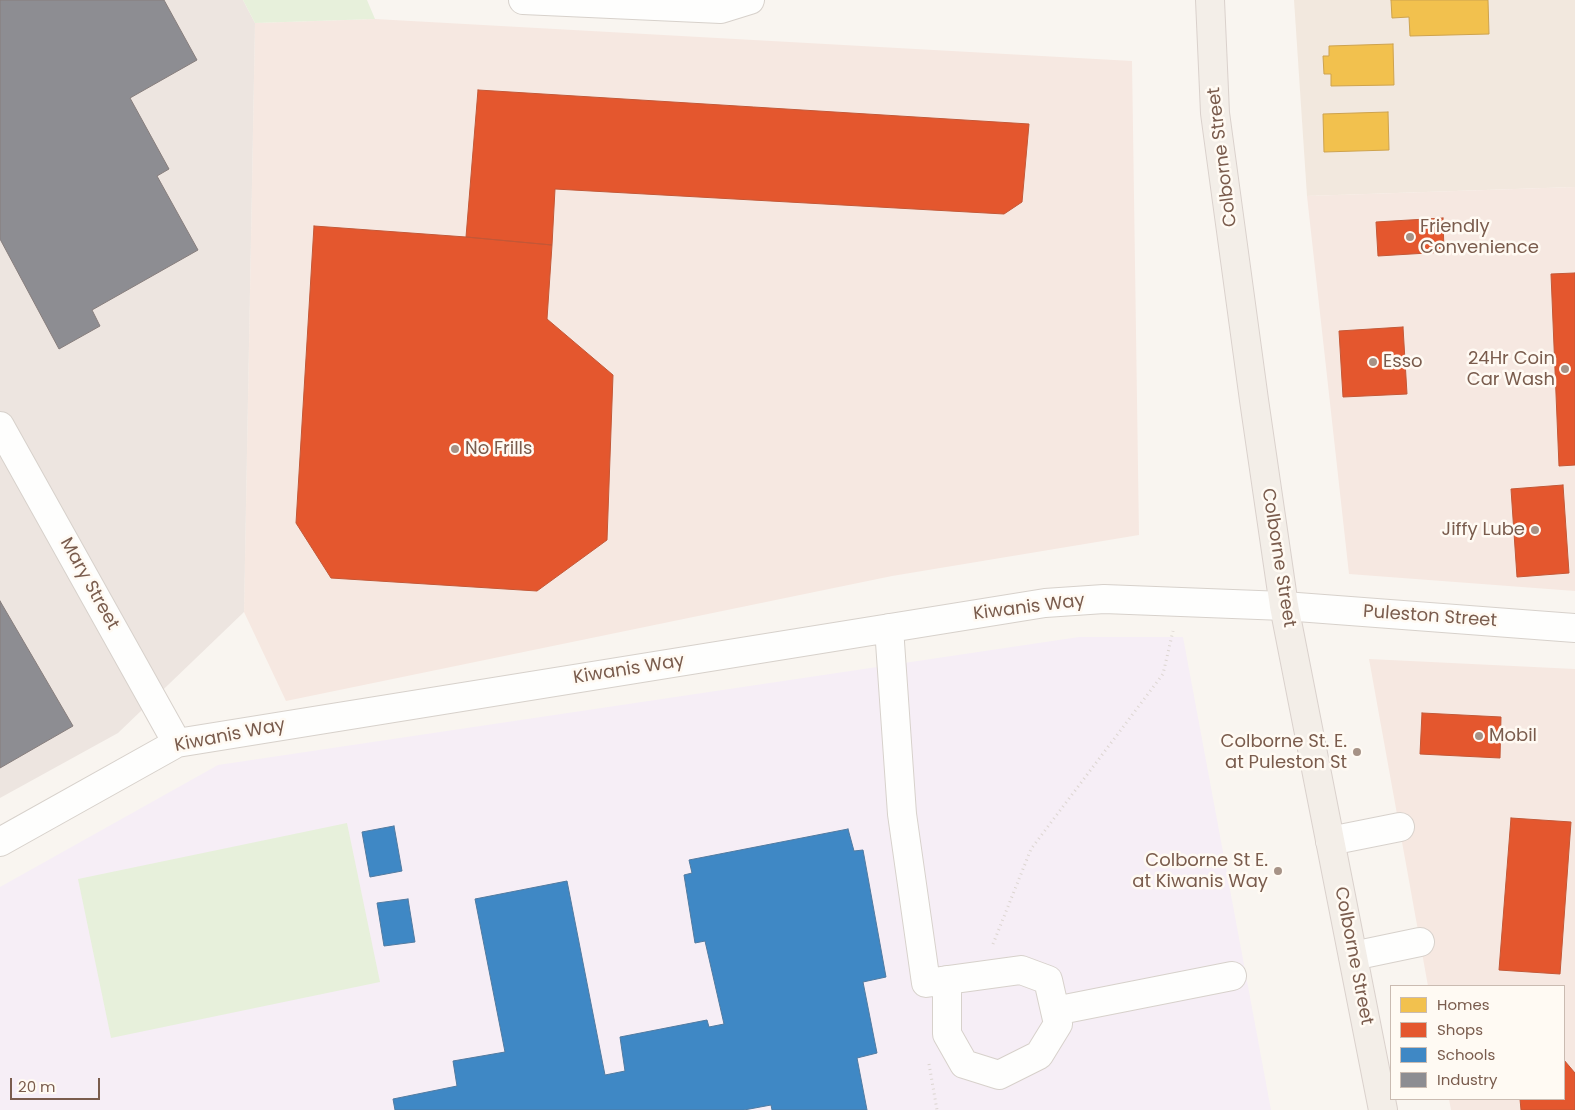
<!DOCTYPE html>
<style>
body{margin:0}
#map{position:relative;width:1575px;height:1110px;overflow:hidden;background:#f9f5f0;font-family:Poppins,sans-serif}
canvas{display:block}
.legend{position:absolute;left:1390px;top:985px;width:175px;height:115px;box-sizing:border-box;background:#fffaf3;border:1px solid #cabbb1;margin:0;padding:6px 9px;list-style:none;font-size:15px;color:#7a5c4d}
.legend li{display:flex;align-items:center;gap:10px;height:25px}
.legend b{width:25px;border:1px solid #cabbb1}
.scale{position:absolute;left:10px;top:1078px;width:90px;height:22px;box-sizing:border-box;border:2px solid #7a5c4d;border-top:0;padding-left:6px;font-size:15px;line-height:18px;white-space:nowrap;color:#7a5c4d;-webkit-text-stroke:4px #fffaf3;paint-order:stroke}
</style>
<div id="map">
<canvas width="1575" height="1110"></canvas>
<ul class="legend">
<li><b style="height:14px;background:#f2c14e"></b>Homes</li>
<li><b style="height:14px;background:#e4572e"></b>Shops</li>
<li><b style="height:14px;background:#3f88c5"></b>Schools</li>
<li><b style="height:14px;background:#8d8d92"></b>Industry</li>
</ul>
<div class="scale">20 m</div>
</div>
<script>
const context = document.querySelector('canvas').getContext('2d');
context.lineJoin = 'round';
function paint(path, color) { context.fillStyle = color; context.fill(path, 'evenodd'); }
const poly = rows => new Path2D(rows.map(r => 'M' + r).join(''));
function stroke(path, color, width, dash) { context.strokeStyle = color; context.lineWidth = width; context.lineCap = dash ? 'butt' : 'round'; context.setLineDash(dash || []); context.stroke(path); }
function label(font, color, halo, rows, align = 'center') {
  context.font = font + ' Poppins,sans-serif'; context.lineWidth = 5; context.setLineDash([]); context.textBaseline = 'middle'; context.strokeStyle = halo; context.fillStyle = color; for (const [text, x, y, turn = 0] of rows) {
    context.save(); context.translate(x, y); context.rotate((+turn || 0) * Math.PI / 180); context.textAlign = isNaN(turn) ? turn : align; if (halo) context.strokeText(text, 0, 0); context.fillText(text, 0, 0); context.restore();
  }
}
const residential = poly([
 [1294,0,1575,0,1575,187,1307,196]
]);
const commercial = poly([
 [375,19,1132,61,1139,535,892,576,286,701,244,612,255,23],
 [1575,187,1575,591,1349,574,1307,196],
 [1369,659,1575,669,1575,1110,1451,1110,1449,1099,1564,1099,1564,986,1428,986]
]);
const industrial = poly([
 [0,0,243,0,255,23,244,612,118,733,0,798]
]);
const education = poly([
 [1079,637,1183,637,1271,1110,0,1110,0,887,218,765]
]);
const green = poly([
 [243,0,367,0,375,19,255,23],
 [347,823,380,982,111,1038,78,879]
]);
const homes = poly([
 [1391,0,1488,0,1489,34,1410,36,1409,17,1392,18,1391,0],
 [1393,44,1394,85,1331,86,1331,74,1324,74,1323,56,1329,56,1329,46,1393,44],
 [1388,112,1389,150,1324,152,1323,114,1388,112]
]);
const shops = poly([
 [478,90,1029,124,1022,202,1004,214,555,189,552,245,466,237,478,90],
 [1443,218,1444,252,1378,256,1376,222,1443,218],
 [314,226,466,237,552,245,547,319,613,375,607,540,537,591,331,578,296,523,314,226],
 [1575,273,1575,465,1559,466,1551,274,1575,273],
 [1403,327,1407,394,1343,397,1339,331,1403,327],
 [1563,485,1569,573,1517,577,1511,489,1563,485],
 [1422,713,1501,717,1500,758,1420,754,1422,713],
 [1511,818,1571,822,1560,974,1499,970,1511,818],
 [1564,1060,1575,1073,1575,1110,1521,1110,1520,1099,1564,1099,1564,1060]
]);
const schools = poly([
 [394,826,402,871,370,877,362,832,394,826],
 [848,829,854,851,863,850,886,977,863,982,877,1053,857,1058,867,1110,772,1110,771,1105,744,1110,395,1110,393,1099,457,1086,453,1061,505,1052,475,899,567,881,605,1075,625,1071,620,1037,707,1020,709,1027,724,1024,705,941,695,943,684,875,692,873,689,860,848,829],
 [408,899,415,942,384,946,377,903,408,899]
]);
const industry = poly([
 [0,0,164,0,197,60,130,98,169,169,157,176,198,250,92,310,100,326,59,349,0,239,0,0],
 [0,601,73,726,0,768,0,601]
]);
const path = poly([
 [993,944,1031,849,1163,674,1173,631],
 [929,1064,937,1110]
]);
const minor = poly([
 [523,0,721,9,750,0],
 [0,426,177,743],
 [889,628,902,814,926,983,1021,970,1048,980,1058,1024,1039,1055,999,1075,964,1064,947,1034,947,980],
 [1330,841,1400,827],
 [0,842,177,743,1045,603,1104,599,1284,606,1575,628],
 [1353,956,1420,942],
 [1055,1011,1232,976]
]);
const major = poly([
 [1210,0,1215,113,1254,400,1284,606,1383,1110]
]);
const markers = [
 [1410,237,5,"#a69286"],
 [1373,362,5,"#a69286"],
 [1565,369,5,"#a69286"],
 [455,449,5,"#a69286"],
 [1535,530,5,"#a69286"],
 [1479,736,5,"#a69286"],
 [1357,752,5,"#a69286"],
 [1278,871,5,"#a69286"]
];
const streetNames = [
 ["Colborne Street",1223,157,-97],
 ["Colborne Street",1278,558,81],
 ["Mary Street",89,584,61],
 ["Kiwanis Way",1029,608,-7],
 ["Puleston Street",1430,617,4],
 ["Kiwanis Way",629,670,-9],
 ["Kiwanis Way",230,736,-11],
 ["Colborne Street",1353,956,79]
];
const poiNames = [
 ["Friendly",1420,227],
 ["Convenience",1420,248],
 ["24Hr Coin",1555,359,"right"],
 ["Car Wash",1555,380,"right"],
 ["Esso",1383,362],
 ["No Frills",465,449],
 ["Jiffy Lube",1525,530,"right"],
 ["Mobil",1489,736],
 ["Colborne St. E.",1347,742,"right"],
 ["at Puleston St",1347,763,"right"],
 ["Colborne St E.",1268,861,"right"],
 ["at Kiwanis Way",1268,882,"right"]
];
paint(residential, '#f2e8de');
paint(commercial, '#f6e8e1');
paint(industrial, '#ede5e0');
paint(education, '#f6eef6');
paint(green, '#e7f0db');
paint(homes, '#f2c14e');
stroke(homes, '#cea34e', 1);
paint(shops, '#e4572e');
stroke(shops, '#c45837', 1);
paint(schools, '#3f88c5');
stroke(schools, '#517ba1', 1);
paint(industry, '#8d8d92');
stroke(industry, '#877e7d', 1);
stroke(minor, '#d7d1cb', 30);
stroke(major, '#dad1cc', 30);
stroke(path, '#dcd5d0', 3, [1, 4]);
stroke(minor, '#fefefd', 28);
stroke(major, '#f3eee8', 28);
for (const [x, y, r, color] of markers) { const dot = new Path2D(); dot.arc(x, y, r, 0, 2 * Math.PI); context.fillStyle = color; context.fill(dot); stroke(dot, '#fffaf3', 2); }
label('18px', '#7a5c4d', '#fffaf3', streetNames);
label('18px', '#7a5c4d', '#fffaf3', poiNames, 'left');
</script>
